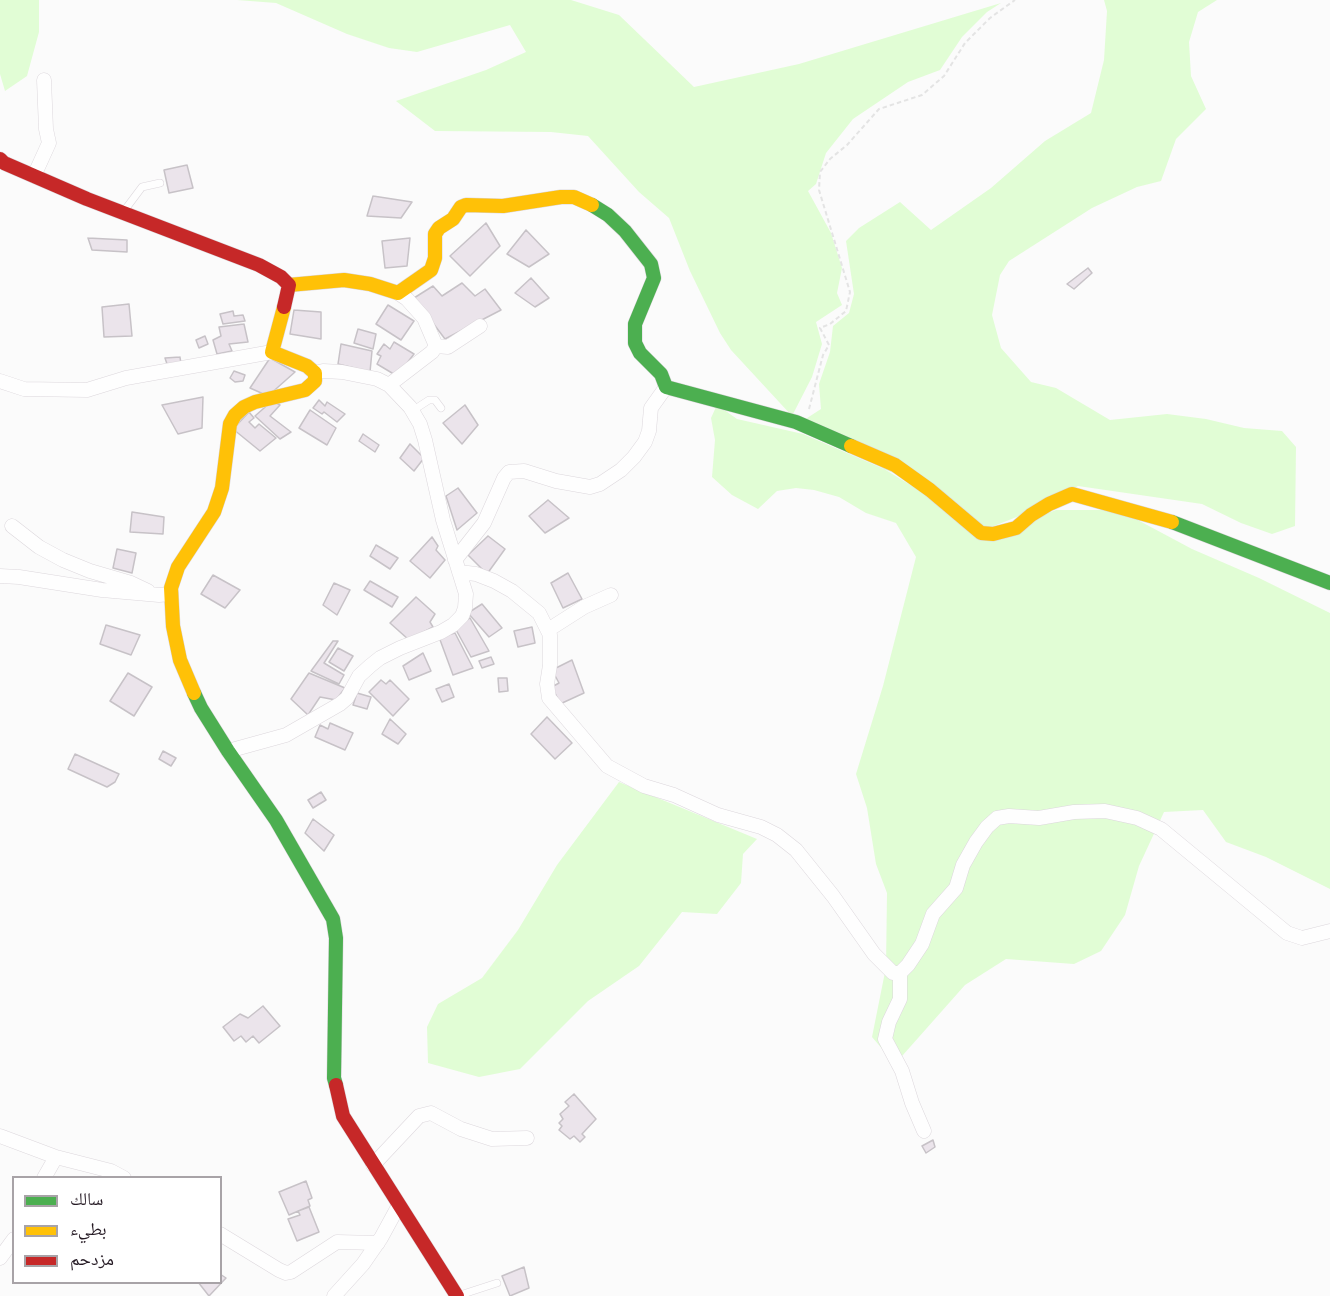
<!DOCTYPE html>
<meta charset="utf-8">
<style>
body{margin:0}
#map{position:relative;width:1330px;height:1296px;overflow:hidden;background:#fbfbfb;font-family:Barlow,"Noto Naskh Arabic",sans-serif}
canvas{display:block}
.legend{position:absolute;left:12px;top:1176px;width:210px;height:108px;box-sizing:border-box;background:#fff;border:2px solid #a8a3a7;margin:0;padding:8px 10px;list-style:none;font-size:18px;color:#251a24}
.legend li{display:flex;align-items:center;gap:12px;height:30px}
.legend b{width:30px;border:2px solid #a8a3a7}
</style>
<div id="map">
<canvas width="1330" height="1296"></canvas>
<ul class="legend">
<li><b style="height:8px;background:#4caf50"></b>سالك</li>
<li><b style="height:8px;background:#ffc107"></b>بطيء</li>
<li><b style="height:8px;background:#c62828"></b>مزدحم</li>
</ul>
</div>
<script>
const context = document.querySelector('canvas').getContext('2d');
context.lineJoin = 'round';
function paint(path, color) { context.fillStyle = color; context.fill(path, 'evenodd'); }
const poly = rows => new Path2D(rows.map(r => 'M' + r).join(''));
function stroke(path, color, width, dash) { context.strokeStyle = color; context.lineWidth = width; context.lineCap = dash ? 'butt' : 'round'; context.setLineDash(dash || []); context.stroke(path); }
const green = poly([
 [0,0,39,0,39,32,27,76,5,91,0,74],
 [237,0,571,0,619,15,694,87,799,64,1001,3,987,12,962,37,940,70,908,82,853,119,826,153,816,184,808,191,831,233,842,268,837,293,842,305,816,322,822,344,812,377,792,416,731,350,720,333,690,271,669,218,639,192,588,136,551,132,435,131,396,101,486,70,526,52,510,25,417,52,389,48,347,34,276,3],
 [1104,0,1217,0,1198,12,1189,42,1191,76,1206,109,1176,139,1161,181,1137,187,1092,208,1009,261,1000,275,992,315,1001,348,1031,382,1056,388,1110,420,1167,414,1206,419,1244,428,1282,431,1296,447,1295,526,1272,534,1241,523,1202,504,1078,486,1024,514,984,530,804,420,821,409,819,384,830,352,833,326,849,313,854,294,846,241,859,228,900,202,931,230,991,188,1045,141,1091,113,1104,60,1107,11],
 [716,407,723,409,737,419,803,434,905,478,983,538,1056,510,1119,510,1192,549,1259,578,1330,613,1330,889,1266,857,1226,842,1203,810,1164,812,1139,866,1125,915,1101,951,1074,964,1006,959,965,985,895,1064,872,1037,886,967,887,893,876,864,867,808,856,774,883,686,916,557,896,523,866,513,839,497,814,490,796,488,777,491,758,509,732,495,712,477,715,440,711,418],
 [619,782,757,839,743,854,741,883,717,914,682,912,639,966,588,1001,520,1069,479,1077,428,1063,427,1027,438,1004,482,978,518,930,557,865]
]);
const building = poly([
 [187,165,193,188,169,193,164,170,187,165],
 [373,196,412,202,401,218,367,216,373,196],
 [486,223,500,246,470,276,450,256,486,223],
 [526,230,549,254,529,267,507,254,526,230],
 [88,238,127,240,127,252,92,250,88,238],
 [410,238,407,266,385,268,382,241,410,238],
 [1088,268,1092,273,1074,289,1067,284,1088,268],
 [531,278,549,298,535,307,515,293,531,278],
 [462,283,475,296,485,289,501,310,445,339,414,298,433,286,442,296,462,283],
 [129,304,132,336,104,337,102,307,129,304],
 [388,305,414,321,401,340,376,324,388,305],
 [294,310,321,312,321,339,290,334,294,310],
 [233,311,234,316,243,315,245,321,223,324,220,314,233,311],
 [244,324,248,342,229,344,232,351,217,354,213,340,221,336,219,327,244,324],
 [358,329,376,334,373,349,354,343,358,329],
 [205,336,208,344,199,348,196,340,205,336],
 [394,342,414,354,397,376,377,364,381,356,377,354,384,344,390,349,394,342],
 [341,344,372,351,370,372,338,364,341,344],
 [180,357,181,364,168,367,165,358,180,357],
 [270,358,295,372,268,396,250,388,270,358],
 [234,371,245,375,243,381,235,382,230,378,234,371],
 [203,397,202,428,178,434,162,405,203,397],
 [319,400,325,406,327,402,345,414,337,422,324,412,322,414,313,408,319,400],
 [272,401,280,405,270,416,291,432,280,439,255,416,272,401],
 [465,405,478,425,462,444,443,423,465,405],
 [310,410,336,428,327,445,299,428,310,410],
 [249,412,254,418,249,422,255,428,259,424,276,438,260,451,233,429,249,412],
 [363,434,379,445,375,452,359,441,363,434],
 [410,444,424,458,414,471,400,458,410,444],
 [458,488,477,513,457,530,446,496,458,488],
 [548,500,569,518,545,533,529,516,548,500],
 [132,512,164,517,163,534,130,532,132,512],
 [488,536,505,549,487,574,468,555,488,536],
 [432,537,438,546,436,550,445,560,430,578,410,561,432,537],
 [376,545,398,558,390,569,370,556,376,545],
 [117,549,136,553,132,573,113,568,117,549],
 [568,573,582,599,563,608,551,583,568,573],
 [213,575,240,590,225,608,201,594,213,575],
 [370,581,398,597,392,607,364,590,370,581],
 [334,583,350,590,337,615,323,605,334,583],
 [416,597,435,614,430,622,433,627,409,640,390,623,416,597],
 [482,604,502,628,489,637,468,613,482,604],
 [470,618,489,651,471,657,455,628,470,618],
 [106,625,140,635,131,655,100,644,106,625],
 [532,627,535,643,518,647,514,631,532,627],
 [455,633,473,668,453,675,439,637,455,633],
 [333,641,338,641,324,663,344,675,339,684,311,671,333,641],
 [338,648,353,656,344,671,329,662,338,648],
 [423,653,431,671,409,680,403,666,423,653],
 [491,657,494,664,482,668,479,661,491,657],
 [572,660,584,693,560,704,555,693,550,688,559,683,552,670,572,660],
 [128,673,152,687,134,716,110,701,128,673],
 [309,673,345,688,336,700,320,697,308,715,291,699,309,673],
 [498,678,507,678,508,691,499,692,498,678],
 [381,680,386,684,390,680,409,699,393,716,369,692,381,680],
 [449,684,454,697,442,702,436,689,449,684],
 [357,693,371,697,367,709,353,705,357,693],
 [547,717,572,743,555,759,531,734,547,717],
 [390,719,406,734,398,744,382,734,390,719],
 [330,723,353,733,345,750,315,737,320,725,328,729,330,723],
 [163,751,176,758,171,766,159,759,163,751],
 [75,754,119,774,115,782,107,787,68,769,75,754],
 [321,792,326,800,313,808,308,800,321,792],
 [313,819,334,835,324,851,305,833,313,819],
 [263,1006,280,1026,259,1043,253,1036,246,1042,241,1036,234,1041,223,1027,240,1014,248,1018,263,1006],
 [574,1094,596,1119,582,1134,585,1137,580,1142,574,1136,570,1139,559,1130,562,1126,559,1123,563,1119,560,1114,569,1106,565,1102,574,1094],
 [933,1140,935,1147,926,1153,922,1146,933,1140],
 [306,1181,312,1198,308,1200,310,1206,289,1215,279,1192,306,1181],
 [309,1207,319,1232,297,1241,288,1219,300,1215,298,1211,309,1207],
 [524,1267,529,1288,510,1296,502,1276,524,1267],
 [220,1274,226,1278,209,1296,198,1282,220,1282,220,1274]
]);
const path = poly([
 [809,409,823,355,829,345,820,328,830,324,846,311,850,292,819,190,820,172,830,159,847,145,879,109,922,95,944,76,965,43,990,18,1015,0]
]);
const lane = poly([
 [124,211,142,187,160,183],
 [412,411,429,400,435,400,441,408],
 [460,1295,497,1283]
]);
const street = poly([
 [34,176,49,143,46,129,44,80],
 [436,346,448,347,480,326],
 [0,381,24,389,87,390,126,378,272,352],
 [389,385,432,352,436,346,424,318,407,299,398,293],
 [12,526,39,547,63,560,90,571,131,583,148,591],
 [455,560,484,523,504,478,509,472,524,471,556,481,590,487,600,484,621,470,634,457,645,442,649,431,651,408,666,387],
 [459,572,476,574,494,581,512,591,539,613,550,635,550,665,547,684,549,698,607,766,644,786,674,795,718,815,761,827,777,835,796,850,833,896,874,954,893,973,900,973,908,965,922,944,933,914,956,888,963,865,976,842,987,827,997,818,1009,816,1039,818,1074,812,1105,811,1137,818,1161,829,1287,933,1302,938,1330,931],
 [0,576,19,577,102,590,159,595,171,594],
 [548,630,584,607,611,595],
 [228,751,286,735,340,704,347,698,359,676,370,666,380,658,400,648,441,632,453,625,462,616,465,608,466,594,443,520,425,440,420,424,410,407,389,385,377,379,342,372,323,371,315,373],
 [900,973,900,999,889,1022,885,1039,902,1071,912,1103,924,1131],
 [0,1136,56,1157,111,1171,124,1178],
 [373,1165,419,1116,431,1113,461,1129,492,1139,527,1138],
 [44,1178,56,1157],
 [220,1234,279,1270,286,1273,291,1272,337,1242,378,1243],
 [0,1258,14,1239],
 [334,1296,363,1264,381,1238,399,1205]
]);
const fast = poly([
 [592,205,608,215,625,231,651,264,654,278,635,324,635,343,640,353,661,374,666,387,796,422,851,446],
 [1172,522,1330,583],
 [194,693,201,708,228,751,276,820,333,919,336,938,334,1078,336,1085]
]);
const slow = poly([
 [289,285,344,280,370,284,398,293,431,270,435,258,435,234,439,228,453,219,461,207,466,205,503,206,561,197,574,197,592,205],
 [851,446,895,465,930,490,981,533,993,534,1016,528,1031,515,1049,504,1072,494,1172,522],
 [194,693,180,660,173,626,171,588,178,567,214,512,222,488,230,424,235,415,244,407,255,402,305,390,315,381,315,373,307,366,272,352,284,307]
]);
const jam = poly([
 [0,159,4,163,87,199,259,265,281,277,289,285,284,307],
 [336,1085,343,1116,457,1296]
]);
paint(green, '#e1fdd5');
paint(building, '#ebe4eb');
stroke(building, '#c7c2c7', 1.5);
stroke(lane, '#dcd7dc', 8);
stroke(street, '#dcd7dc', 15);
stroke(fast, '#dcd7dc', 15);
stroke(slow, '#dcd7dc', 15);
stroke(jam, '#dcd7dc', 15);
stroke(path, '#e4e4e4', 2, [4.5, 3]);
stroke(lane, '#fefefe', 7);
stroke(street, '#fefefe', 14);
stroke(fast, '#4caf50', 14);
stroke(slow, '#ffc107', 14);
stroke(jam, '#c62828', 14);
</script>
